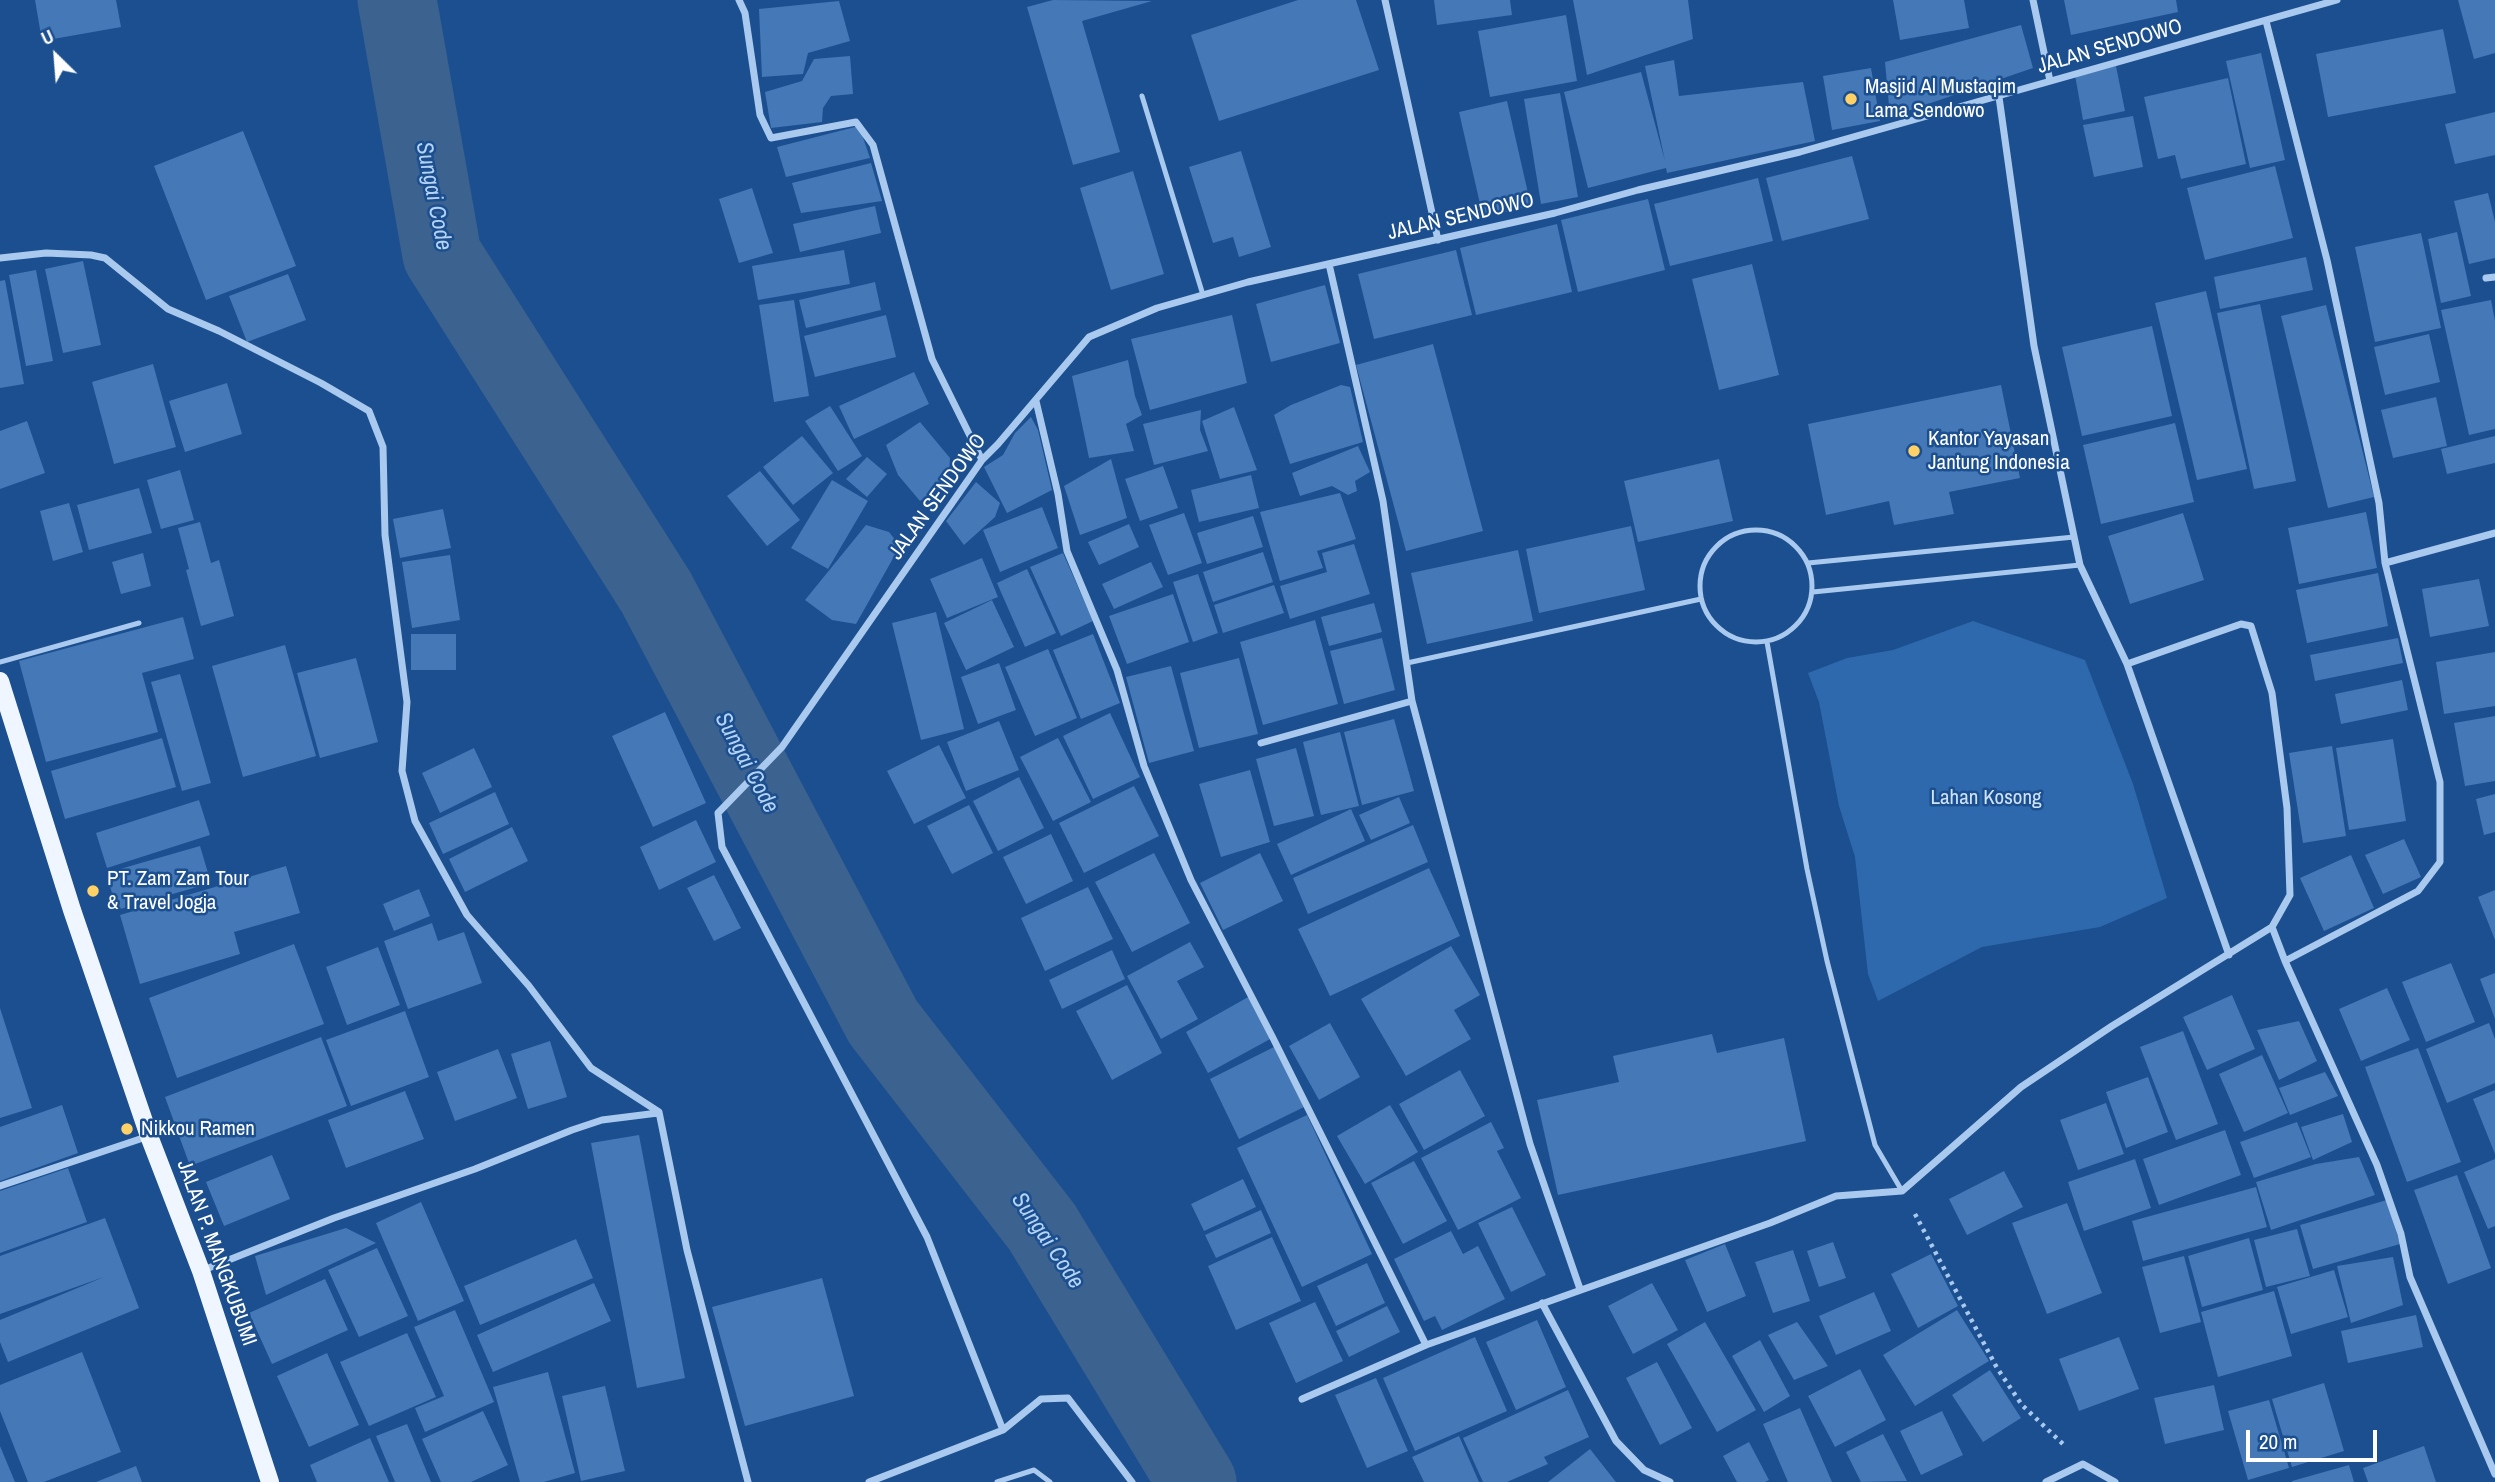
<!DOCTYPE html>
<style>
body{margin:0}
#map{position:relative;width:2495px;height:1482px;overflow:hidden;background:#1b4f8f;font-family:"Archivo Narrow",sans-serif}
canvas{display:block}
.north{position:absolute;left:21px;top:21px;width:70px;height:70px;-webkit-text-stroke:5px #1b4f8f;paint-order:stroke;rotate:335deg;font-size:19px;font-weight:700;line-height:28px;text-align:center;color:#fff}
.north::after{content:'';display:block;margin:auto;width:24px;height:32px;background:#fff;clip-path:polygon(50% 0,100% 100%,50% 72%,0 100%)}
.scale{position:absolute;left:2246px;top:1430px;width:131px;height:32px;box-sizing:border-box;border:4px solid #fff;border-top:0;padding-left:9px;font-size:21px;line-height:24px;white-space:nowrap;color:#fff;-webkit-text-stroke:5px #1b4f8f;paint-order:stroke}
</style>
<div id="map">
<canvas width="2495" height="1482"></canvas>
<div class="north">U</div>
<div class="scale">20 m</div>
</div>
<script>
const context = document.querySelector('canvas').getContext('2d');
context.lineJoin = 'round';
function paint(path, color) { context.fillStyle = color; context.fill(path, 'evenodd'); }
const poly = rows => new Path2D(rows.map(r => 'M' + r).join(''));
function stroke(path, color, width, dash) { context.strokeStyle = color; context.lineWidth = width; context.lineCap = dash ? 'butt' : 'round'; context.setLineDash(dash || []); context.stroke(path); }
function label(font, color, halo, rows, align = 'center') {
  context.font = font + ' "Archivo Narrow",sans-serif'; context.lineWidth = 5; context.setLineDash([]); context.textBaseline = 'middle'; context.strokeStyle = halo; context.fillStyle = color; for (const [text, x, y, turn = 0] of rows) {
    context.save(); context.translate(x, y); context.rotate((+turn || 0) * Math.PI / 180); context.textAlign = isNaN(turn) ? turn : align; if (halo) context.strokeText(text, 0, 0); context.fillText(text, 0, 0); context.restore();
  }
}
const green = poly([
 [1973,621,2085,660,2133,784,2167,898,2100,927,1982,947,1878,1001,1868,974,1855,857,1839,806,1819,702,1808,673,1847,658,1893,650]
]);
const river = poly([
 [397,0,442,255,656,592,883,1022,1042,1227,1197,1482]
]);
const building = poly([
 [35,0,116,0,121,27,42,41],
 [1053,0,1152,1,1082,21,1120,152,1073,165,1027,7],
 [1298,0,1356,0,1379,70,1219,121,1191,35],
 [1434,0,1510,0,1512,15,1437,25],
 [1573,0,1688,0,1693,39,1587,75],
 [1893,0,1964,0,1969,28,1900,40],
 [2064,0,2176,0,2178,12,2071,35],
 [2458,0,2495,0,2495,53,2474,59],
 [839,1,850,41,808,53,803,74,762,77,759,9],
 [1566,15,1577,81,1490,97,1478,31],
 [2021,25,2033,68,1890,117,1885,62],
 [2443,29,2456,93,2328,117,2316,54],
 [2261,53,2285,160,2250,168,2226,61],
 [850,56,853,94,831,96,823,108,822,122,771,128,765,92,802,81,814,59],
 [1674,60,1679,96,1803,82,1815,141,1667,173,1666,168,1588,188,1564,92,1641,72,1665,161,1645,66],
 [2116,66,2125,111,2083,120,2075,75],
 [1871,68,1880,121,1832,130,1823,76],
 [2228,78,2246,164,2181,179,2175,155,2158,159,2144,97],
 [1560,93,1578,197,1541,204,1524,99],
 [1507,101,1531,206,1483,217,1459,112],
 [2495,112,2495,155,2455,164,2445,124],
 [2133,116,2143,167,2094,177,2083,125],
 [859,126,870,158,786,177,777,147],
 [243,131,296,266,206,300,154,166],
 [1241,151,1271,247,1239,257,1233,237,1213,243,1189,167],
 [1852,156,1869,219,1782,241,1766,178],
 [871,163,882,201,801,213,792,183],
 [2275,166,2293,238,2205,260,2187,188],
 [1133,171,1164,274,1111,290,1080,188],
 [1758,178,1773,241,1670,266,1654,204],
 [752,188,773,253,739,263,719,199],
 [2488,193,2495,222,2495,258,2469,264,2454,201],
 [1648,199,1665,270,1578,292,1561,220],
 [875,206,881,233,800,252,793,224],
 [1557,224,1572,292,1476,315,1460,248],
 [2457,232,2471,296,2441,303,2428,239],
 [2421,233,2441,328,2375,342,2355,247],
 [844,250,850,284,758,300,752,266],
 [1456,250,1472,315,1374,339,1358,274],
 [2306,257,2313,290,2220,309,2214,277],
 [83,261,101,345,63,353,45,269],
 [1752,264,1779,375,1719,390,1692,279],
 [36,270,53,361,26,366,9,275],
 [288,274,306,320,247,342,229,296],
 [5,280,24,384,0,388,0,281],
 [875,282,881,310,806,328,799,300],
 [1325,285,1340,343,1271,362,1256,304],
 [2206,291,2247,469,2197,480,2155,303],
 [794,300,809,396,774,402,759,305],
 [2491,300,2495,321,2495,429,2469,435,2441,310],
 [2260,304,2296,481,2254,489,2217,313],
 [2326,305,2374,497,2328,508,2281,316],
 [886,315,896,357,815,377,804,336],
 [1232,315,1247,383,1150,410,1131,339],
 [2152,326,2172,416,2082,436,2062,347],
 [2429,334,2440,382,2385,395,2374,347],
 [1433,344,1483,531,1406,551,1356,365],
 [1128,360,1135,396,1142,415,1126,424,1134,451,1089,458,1072,376],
 [153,364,176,447,114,464,92,382],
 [914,372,929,404,854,439,839,406],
 [227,383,242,434,185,452,169,401],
 [1341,385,1350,387,1363,442,1290,464,1274,415,1291,405],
 [2001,385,2020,478,1949,492,1954,514,1894,525,1889,501,1826,515,1808,424],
 [2436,397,2447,446,2393,458,2381,410],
 [830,406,862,456,838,471,805,421],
 [1234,407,1257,470,1220,479,1202,421],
 [1201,410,1200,430,1208,451,1154,465,1143,424],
 [1031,417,1038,430,1052,490,1007,513,984,467,1003,455,1015,433],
 [27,421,45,473,0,489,0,431],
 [920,422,950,458,949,475,939,489,920,501,898,475,886,445],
 [2175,423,2194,502,2101,524,2083,445],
 [802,436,833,473,793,505,763,467],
 [2495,436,2495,463,2447,474,2441,449],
 [1358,446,1370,472,1355,481,1357,491,1348,495,1332,486,1300,496,1292,473],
 [867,457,887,474,867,497,846,479],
 [1111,459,1127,518,1080,535,1064,486],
 [1719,459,1733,521,1638,542,1624,481],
 [1163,466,1178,508,1140,521,1125,479],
 [180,470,194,520,161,529,147,480],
 [760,471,800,520,767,546,727,496],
 [1251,475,1259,508,1199,522,1191,490],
 [832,480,868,501,828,569,791,548],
 [976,482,1000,503,995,517,964,545,946,521],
 [139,488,152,533,89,550,77,505],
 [1340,493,1356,539,1317,551,1323,568,1280,581,1260,512],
 [69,503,83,552,53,561,40,511],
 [1042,507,1058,548,1000,572,983,530],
 [443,509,451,548,400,558,393,519],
 [2366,512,2377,568,2299,584,2288,528],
 [1184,513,1202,563,1168,575,1149,525],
 [2183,513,2204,580,2130,604,2108,536],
 [1253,516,1263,547,1207,564,1197,533],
 [200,522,211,563,219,560,234,616,201,626,186,570,189,569,178,528],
 [1129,524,1139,547,1099,565,1088,542],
 [866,525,889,532,900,546,856,624,832,620,805,600],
 [1631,526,1645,590,1539,613,1526,549],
 [1354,544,1370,594,1290,619,1280,586,1327,572,1322,553],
 [1518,550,1533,621,1427,644,1411,573],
 [1263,552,1273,582,1213,602,1203,572],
 [143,553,151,586,121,594,112,562],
 [1063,553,1093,621,1061,636,1030,567],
 [450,555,460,620,412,628,402,562],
 [982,558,998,597,947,618,930,579],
 [1151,562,1163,587,1114,609,1102,584],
 [1027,569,1056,633,1025,647,997,583],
 [2378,573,2388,626,2307,643,2296,590],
 [1198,574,1218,633,1193,642,1173,582],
 [2479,579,2489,626,2430,637,2422,589],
 [1274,585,1284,613,1223,633,1214,605],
 [1173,594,1189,642,1127,664,1109,616],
 [992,600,1014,647,966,670,944,623],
 [1374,603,1382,632,1329,646,1321,617],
 [936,612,964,729,921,740,892,623],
 [183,617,194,659,142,673,158,732,46,762,19,661],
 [1315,620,1338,704,1263,725,1240,642],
 [411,634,456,634,456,670,411,670],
 [1093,634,1120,703,1081,719,1053,650],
 [1382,638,1395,690,1344,704,1330,651],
 [2398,638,2403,663,2315,681,2310,655],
 [285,645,316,756,243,777,212,666],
 [1048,649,1077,718,1035,736,1005,667],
 [2495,652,2495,706,2444,714,2436,662],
 [356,658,378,742,320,758,297,673],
 [1239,658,1258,734,1199,748,1180,673],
 [999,663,1016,710,978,724,961,677],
 [1171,666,1194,751,1149,763,1126,677],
 [180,674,211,783,182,791,151,682],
 [2402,680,2408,710,2341,724,2335,694],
 [665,712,706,803,653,827,612,736],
 [1110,713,1140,777,1093,799,1063,736],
 [2495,716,2495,781,2465,786,2454,723],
 [1394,719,1414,791,1362,805,1344,732],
 [999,721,1019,770,966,791,947,742],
 [1340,732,1359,806,1321,815,1303,742],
 [162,738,176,787,65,819,51,771],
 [1058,738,1091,802,1053,821,1020,757],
 [2393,739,2406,821,2349,830,2336,748],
 [939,745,966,798,914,824,887,771],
 [2332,746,2346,836,2303,843,2289,753],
 [474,748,492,787,440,813,422,773],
 [1296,748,1314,816,1274,826,1256,759],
 [1250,770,1270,842,1221,857,1199,784],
 [1019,777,1044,828,998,851,973,801],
 [1134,786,1159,836,1084,873,1059,823],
 [495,792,509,824,443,854,429,823],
 [2495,794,2495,832,2484,835,2476,799],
 [1399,797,1410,823,1371,840,1359,815],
 [199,800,210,835,107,868,96,833],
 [969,805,993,853,952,874,927,826],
 [1351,809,1365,841,1291,875,1277,844],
 [696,820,716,862,659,890,640,847],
 [1413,825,1428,862,1308,914,1293,878],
 [512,827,528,861,465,892,449,859],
 [1051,834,1073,881,1026,904,1003,857],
 [2404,839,2421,877,2383,894,2365,855],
 [200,846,211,883,117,910,106,873],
 [1154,853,1190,923,1132,952,1095,882],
 [1260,853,1283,901,1223,930,1200,883],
 [2351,855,2374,908,2324,931,2300,878],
 [286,866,300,913,234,932,240,954,140,984,120,915],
 [1429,868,1460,936,1330,996,1298,929],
 [714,875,741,928,714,941,687,888],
 [1088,887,1113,939,1045,971,1021,918],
 [419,889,430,916,394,931,383,904],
 [2495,890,2495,940,2478,897],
 [432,923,438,941,464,932,482,983,408,1009,384,941],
 [1190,942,1204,967,1177,981,1198,1019,1161,1039,1127,976],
 [294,944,324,1024,177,1078,149,998],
 [1451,946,1480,995,1454,1010,1471,1039,1406,1076,1361,999],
 [378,947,400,1005,347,1025,326,967],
 [1112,950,1125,979,1062,1009,1049,980],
 [2451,963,2475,1022,2426,1042,2402,982],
 [2495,973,2495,1019,2480,979],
 [1127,985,1162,1053,1112,1080,1076,1011],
 [2387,988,2410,1040,2361,1061,2339,1009],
 [2232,995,2255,1049,2207,1070,2183,1017],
 [1250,996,1272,1038,1208,1073,1186,1032],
 [0,1008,32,1108,0,1118],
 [405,1011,429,1077,351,1106,326,1040],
 [2299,1021,2317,1061,2279,1080,2257,1030],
 [1330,1023,1360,1077,1319,1100,1289,1046],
 [2489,1023,2495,1039,2495,1083,2447,1103,2426,1049],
 [2183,1031,2218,1124,2176,1140,2140,1047],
 [1712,1034,1717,1053,1784,1038,1806,1141,1558,1195,1537,1100,1619,1082,1613,1056],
 [321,1037,347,1106,190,1166,165,1097],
 [550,1041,567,1097,528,1109,511,1054],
 [1274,1047,1304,1107,1239,1139,1210,1079],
 [2418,1048,2461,1162,2407,1182,2365,1067],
 [498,1049,517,1098,455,1121,437,1072],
 [2262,1055,2288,1113,2244,1132,2219,1074],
 [1460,1070,1485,1116,1424,1150,1399,1104],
 [2325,1072,2338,1096,2290,1115,2279,1088],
 [2148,1077,2168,1132,2126,1148,2106,1092],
 [2495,1090,2495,1154,2473,1099],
 [405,1091,424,1139,346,1168,328,1120],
 [2106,1103,2124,1154,2078,1170,2060,1120],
 [62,1105,78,1153,0,1181,0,1127],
 [1390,1105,1418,1152,1365,1184,1337,1136],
 [2343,1114,2352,1142,2313,1160,2301,1127],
 [1307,1115,1372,1254,1302,1287,1237,1148],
 [1491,1122,1504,1148,1497,1151,1521,1198,1458,1230,1421,1158],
 [2297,1122,2311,1157,2254,1178,2240,1142],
 [2225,1130,2241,1175,2159,1205,2143,1159],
 [639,1135,685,1378,637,1388,591,1143],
 [272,1155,290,1199,224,1226,206,1182],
 [2359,1157,2375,1195,2271,1230,2256,1182,2316,1164],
 [2135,1159,2151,1208,2084,1231,2068,1182],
 [2495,1159,2495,1226,2488,1229,2464,1172],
 [1414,1161,1447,1221,1403,1244,1371,1183],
 [68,1168,87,1222,0,1253,0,1191],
 [2004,1171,2023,1207,1967,1235,1949,1199],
 [2457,1175,2491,1268,2448,1284,2414,1190],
 [1243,1179,1256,1207,1204,1231,1191,1204],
 [2256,1187,2267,1227,2143,1261,2132,1221],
 [2387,1200,2400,1244,2313,1269,2300,1225],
 [421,1202,464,1301,418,1321,376,1223],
 [2067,1203,2102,1293,2047,1314,2012,1223],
 [1512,1207,1546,1275,1511,1292,1478,1223],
 [1261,1210,1271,1233,1216,1258,1205,1235],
 [105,1218,139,1308,8,1362,0,1342,0,1320,104,1277,0,1314,0,1256],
 [346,1228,376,1243,266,1295,255,1256],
 [2297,1229,2310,1276,2266,1287,2254,1240],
 [1451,1231,1463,1254,1478,1246,1505,1299,1442,1330,1435,1316,1424,1321,1394,1259],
 [1272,1237,1301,1301,1236,1330,1208,1266],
 [2249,1238,2263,1290,2202,1307,2188,1256],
 [576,1239,593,1278,480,1325,464,1286],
 [1833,1242,1846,1278,1819,1287,1807,1251],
 [1725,1244,1746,1296,1707,1312,1685,1260],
 [377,1248,408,1316,359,1337,328,1270],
 [1793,1250,1810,1301,1773,1313,1755,1262],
 [1931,1254,1958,1306,1918,1328,1891,1274],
 [2184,1256,2201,1322,2160,1333,2142,1267],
 [2393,1257,2403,1305,2351,1323,2337,1266],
 [1367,1263,1385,1303,1336,1326,1317,1286],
 [2334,1270,2348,1317,2291,1334,2277,1287],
 [822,1278,854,1396,745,1426,712,1307],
 [325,1279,348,1330,272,1364,249,1313],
 [594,1283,611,1321,493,1372,477,1335],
 [1652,1283,1678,1330,1633,1354,1608,1306],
 [2274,1291,2292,1356,2218,1377,2201,1312],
 [1874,1292,1891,1331,1836,1355,1819,1316],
 [1315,1302,1343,1361,1296,1383,1269,1323],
 [1387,1306,1400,1332,1349,1357,1336,1331],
 [455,1310,494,1402,425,1432,415,1408,444,1396,414,1327],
 [1957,1310,1989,1361,1915,1406,1883,1355],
 [2416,1315,2423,1347,2348,1363,2341,1331],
 [1537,1320,1566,1387,1516,1410,1486,1342],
 [1705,1322,1756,1410,1717,1432,1667,1344],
 [1797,1322,1828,1366,1794,1380,1768,1335],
 [407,1333,436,1397,369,1426,340,1362],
 [1475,1337,1507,1411,1415,1451,1383,1378],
 [2119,1337,2139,1389,2079,1411,2059,1359],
 [1760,1340,1790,1396,1764,1412,1732,1356],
 [82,1352,121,1452,44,1482,28,1482,0,1411,0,1385],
 [327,1353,359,1425,309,1447,277,1376],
 [1657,1362,1692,1428,1660,1445,1626,1378],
 [1860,1369,1886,1420,1835,1447,1808,1396],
 [1990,1370,2021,1418,1983,1442,1952,1395],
 [548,1372,575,1473,544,1482,520,1482,493,1387],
 [1376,1378,1408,1451,1367,1468,1335,1395],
 [2324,1383,2344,1451,2292,1467,2272,1399],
 [2214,1385,2224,1430,2165,1444,2154,1398],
 [605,1386,625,1471,581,1481,562,1396],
 [1568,1390,1589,1437,1544,1457,1548,1464,1507,1482,1483,1482,1463,1438],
 [2269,1400,2289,1468,2248,1480,2228,1411],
 [1800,1408,1832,1482,1788,1482,1763,1424],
 [483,1411,508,1465,471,1482,441,1482,422,1439],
 [1942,1411,1963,1455,1921,1475,1900,1431],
 [407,1424,431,1482,395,1482,376,1436],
 [1883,1434,1907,1481,1861,1482,1846,1452],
 [1459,1436,1479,1482,1424,1482,1412,1457],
 [370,1438,389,1482,317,1482,310,1465],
 [1749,1442,1769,1480,1765,1482,1737,1482,1723,1456],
 [0,1446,15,1482,0,1482],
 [2424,1446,2436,1482,2368,1482,2363,1468],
 [1590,1449,1616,1482,1548,1482],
 [2349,1465,2354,1482,2292,1482,2292,1481],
 [136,1466,142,1482,96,1482]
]);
const path = poly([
 [1915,1214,1997,1368,2022,1405,2065,1446]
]);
const service = poly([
 [1142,96,1203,295],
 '1700 586a56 56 0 1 1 112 0a56 56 0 1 1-112 0Z',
 [1808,563,2074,537],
 [1813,592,2080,565],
 [1767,642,1807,869,1827,961,1875,1145,1902,1191],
 [0,662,139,623],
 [1407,663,1701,599],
 [997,1482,1034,1470,1050,1482]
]);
const minor = poly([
 [739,0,745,13,760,115,771,138,856,122,873,145,932,359,982,460],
 [1385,0,1438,240],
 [2033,0,2050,81],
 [2266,21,2327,260,2379,503,2385,563,2440,782,2440,862,2418,891,2285,961],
 [1999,97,2034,346,2080,565,2127,664,2229,955],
 [0,258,46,253,91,255,105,258,168,309,219,331,321,383,369,411,383,447,385,535,407,702,402,771,415,821,467,915,529,986,591,1068,659,1112,687,1250,748,1482],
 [1329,264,1383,501,1412,701,1530,1144,1580,1289],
 [2486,278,2495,277],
 [1036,401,1058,494,1067,551,1117,670,1144,766,1191,880,1273,1038,1426,1345],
 [2385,563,2495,533],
 [1261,743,1412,701],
 [2272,927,2285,961,2377,1165,2401,1234,2410,1277,2495,1474],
 [0,1186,149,1136],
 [201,1271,334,1218,475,1169,572,1130,602,1120,658,1113],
 [1542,1303,1616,1441,1644,1470,1670,1482],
 [1302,1399,1426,1345,1770,1223,1836,1196,1902,1191,2021,1087,2112,1026,2272,927,2290,895,2287,808,2272,693,2251,626,2241,624,2127,664],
 [1003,1430,927,1237,722,847,718,813,782,747,982,460,998,444,1089,337,1157,308,1248,282,1555,213,1638,190,1800,152,2337,0],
 [869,1482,1003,1430,1041,1399,1068,1398,1132,1482],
 [2046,1482,2083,1464,2115,1482]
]);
const primary = poly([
 [0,681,72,910,149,1136,201,1271,270,1482]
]);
const markers = [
 [1851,99,7,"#ffd166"],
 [1914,451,7,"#ffd166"],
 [93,891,7,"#ffd166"],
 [127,1129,7,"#ffd166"]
];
const streetNames = [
 ["JALAN SENDOWO",2110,47,-16],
 ["JALAN SENDOWO",1461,217,-13],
 ["JALAN SENDOWO",938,497,-54],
 ["JALAN P. MANGKUBUMI",216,1253,70]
];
const poiNames = [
 ["Masjid Al Mustaqim",1865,87],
 ["Lama Sendowo",1865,111],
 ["Kantor Yayasan",1928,439],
 ["Jantung Indonesia",1928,463],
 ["PT. Zam Zam Tour",107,879],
 ["& Travel Jogja",107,903],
 ["Nikkou Ramen",141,1129]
];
const parkNames = [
 ["Lahan Kosong",1986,798]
];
const waterNames = [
 ["Sungai Code",433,196,79],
 ["Sungai Code",746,763,62],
 ["Sungai Code",1047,1241,56]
];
paint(green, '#2e69ad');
stroke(river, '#3c6290', 79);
paint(building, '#4478b7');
stroke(path, '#a9c9ee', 4.5, [3.5, 5]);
stroke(service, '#a9c9ee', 5);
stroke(minor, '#a9c9ee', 7);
stroke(primary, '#f0f6ff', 18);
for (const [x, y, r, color] of markers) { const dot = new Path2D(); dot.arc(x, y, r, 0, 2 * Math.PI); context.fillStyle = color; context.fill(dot); stroke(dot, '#1b4f8f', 2.5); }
label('21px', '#fff', '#1b4f8f', streetNames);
label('21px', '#fff', '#1b4f8f', poiNames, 'left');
label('21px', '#cfe3fa', '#1b4f8f', parkNames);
label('italic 23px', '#b5d3f5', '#1b4f8f', waterNames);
</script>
